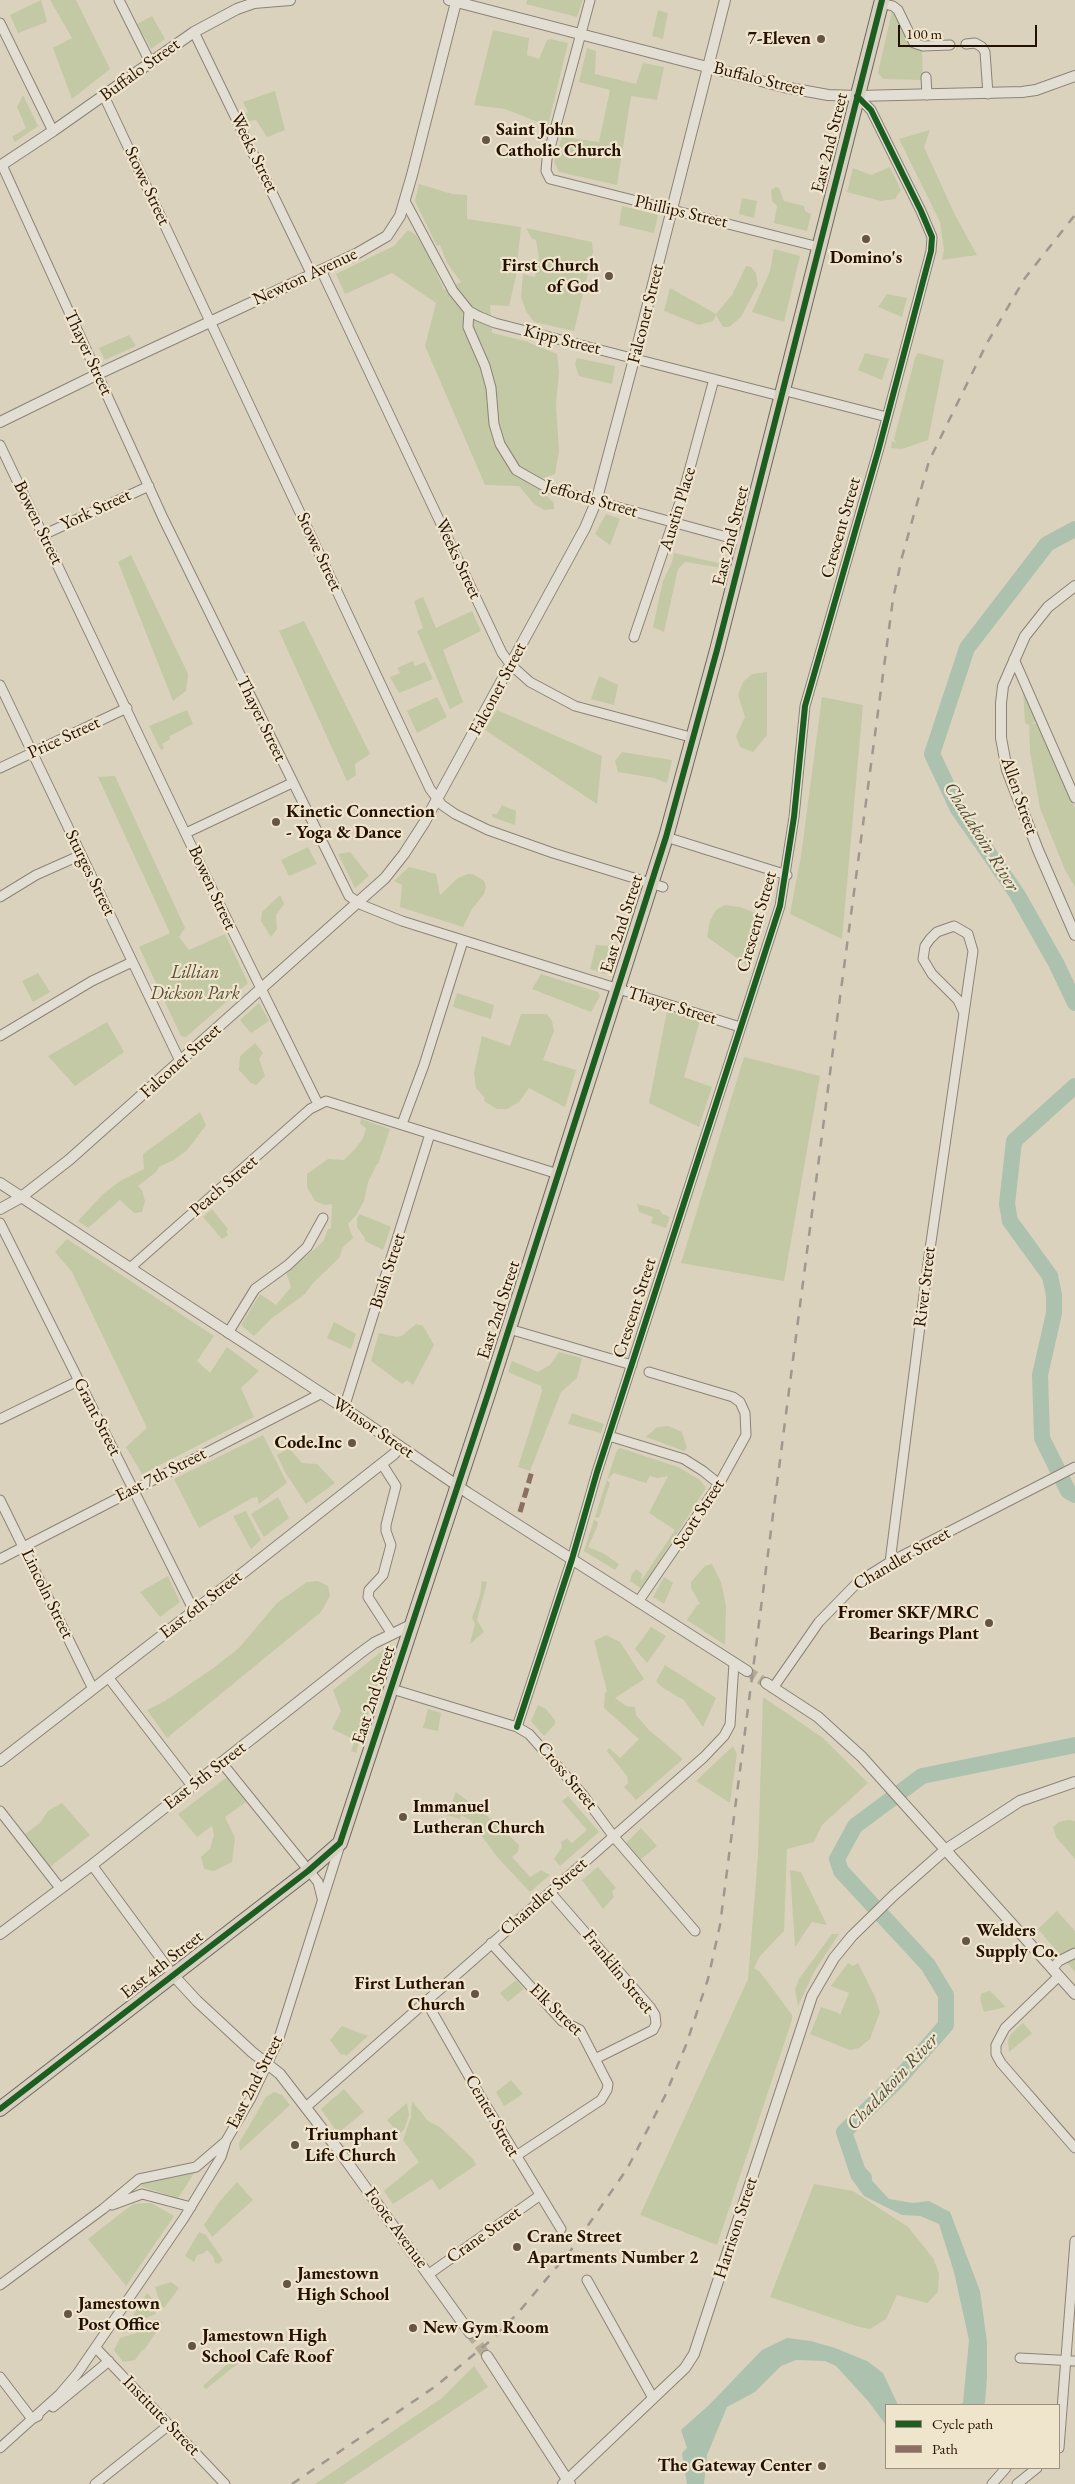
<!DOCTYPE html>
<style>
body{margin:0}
#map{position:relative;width:1075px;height:2484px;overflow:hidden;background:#dbd2be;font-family:"EB Garamond",serif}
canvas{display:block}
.legend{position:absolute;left:885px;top:2404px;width:175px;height:65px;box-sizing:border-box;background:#efe5cd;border:1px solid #9e907b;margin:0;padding:6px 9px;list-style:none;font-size:15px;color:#251101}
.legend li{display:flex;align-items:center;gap:10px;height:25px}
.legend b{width:25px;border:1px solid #9e907b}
.scale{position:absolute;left:898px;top:25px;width:139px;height:22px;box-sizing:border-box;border:2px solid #251101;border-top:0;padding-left:6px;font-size:15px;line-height:18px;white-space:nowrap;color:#251101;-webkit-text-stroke:4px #efe5cd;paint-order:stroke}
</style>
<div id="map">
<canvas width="1075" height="2484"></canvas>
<ul class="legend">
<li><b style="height:6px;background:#1b5e20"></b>Cycle path</li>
<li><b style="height:6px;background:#8d6e63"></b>Path</li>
</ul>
<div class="scale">100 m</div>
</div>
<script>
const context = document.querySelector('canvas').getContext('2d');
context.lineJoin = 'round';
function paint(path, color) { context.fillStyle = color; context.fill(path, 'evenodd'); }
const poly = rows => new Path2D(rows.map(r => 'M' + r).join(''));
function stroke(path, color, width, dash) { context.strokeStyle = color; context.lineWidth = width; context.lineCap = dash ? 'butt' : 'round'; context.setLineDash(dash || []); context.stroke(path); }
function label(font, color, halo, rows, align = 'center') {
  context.font = font + ' "EB Garamond",serif'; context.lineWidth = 4.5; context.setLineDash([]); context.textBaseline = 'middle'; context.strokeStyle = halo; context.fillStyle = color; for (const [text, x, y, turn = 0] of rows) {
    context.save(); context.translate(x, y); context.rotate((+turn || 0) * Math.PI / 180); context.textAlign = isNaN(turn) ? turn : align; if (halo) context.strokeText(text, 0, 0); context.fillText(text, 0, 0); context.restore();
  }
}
const green = poly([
 [41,0,47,22,18,33,10,15],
 [50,0,76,0,110,69,72,99,53,48,72,38],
 [527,0,583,0,577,17,526,4],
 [658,10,668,13,663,39,652,36],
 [892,11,898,17,906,40,911,46,922,50,923,80,883,79,878,73],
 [152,16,165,39,151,49,137,24],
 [493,30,529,38,527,55,539,59,547,40,551,39,568,43,548,126,505,109,474,105],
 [587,48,596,51,595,74,636,84,643,63,664,67,657,100,631,96,617,185,559,172,554,162,562,137,599,142,610,90,579,82],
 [275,91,285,130,267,137,256,120,244,122,240,116,248,112,243,102],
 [23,95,38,126,15,142,12,137,26,128,17,107],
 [930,130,924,147,955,215,977,255,942,260,944,250,940,222,899,139],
 [890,167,901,190,895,199,881,201,847,192,853,168,871,175],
 [419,184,452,194,467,195,467,219,521,227,516,276,509,306,490,305,492,333,525,341,557,354,559,372,556,405,559,451,555,474,532,482,554,503,554,509,544,510,534,504,519,486,485,485,425,346,436,303,392,273,345,294,336,274,394,246,408,230,416,235,429,256,444,290,461,282,447,263,440,245,437,246,415,201],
 [776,187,779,188,784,201,804,206,805,211,811,214,807,231,774,223,777,206,772,201,771,190],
 [742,198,757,201,754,218,739,214],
 [622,206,658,215,654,233,619,225],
 [526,228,592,242,593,252,574,331,534,322,526,311,521,297,523,274,535,277,539,258,536,240,532,239],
 [774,249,800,256,784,322,752,312,770,271],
 [746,266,751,267,756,273,758,285,741,317,729,327,723,327,716,315,713,321,699,325,664,311,670,288,716,314,732,295],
 [887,294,907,298,902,317,878,307],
 [129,335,136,346,105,360,99,348],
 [865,353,889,359,882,380,858,370],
 [918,353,944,360,928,440,902,449,891,448,892,441,896,443,894,439,915,358],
 [577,358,615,366,612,384,579,376,575,364],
 [606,514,620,519,610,545,595,534],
 [674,553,723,564,722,568,685,562,678,569,664,632,653,627,663,581,672,562],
 [131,555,188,674,186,691,173,701,118,562],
 [423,597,436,628,472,611,481,631,443,650,463,702,450,709,417,631,423,628,414,601],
 [304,621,370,754,355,764,356,775,347,781,279,631],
 [413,661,415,666,425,662,433,679,399,693,390,677,400,673,397,668],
 [767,672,767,735,753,752,740,747,736,736,745,717,738,695,743,682,752,674],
 [599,676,618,685,614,705,591,699],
 [1023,689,1037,720,1031,724,1039,723,1075,808,1075,887,1065,870,1040,808,1030,752,1029,725,1025,723],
 [437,697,447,717,417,733,407,711],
 [822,697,863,705,842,939,790,914,801,856],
 [187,710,193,724,170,736,170,739,162,744,164,748,161,750,149,726],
 [497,710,602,756,597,804,485,730],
 [622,752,672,760,667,783,654,778,618,772,615,761],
 [115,776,185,928,179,937,189,950,225,934,248,983,186,1037,181,1036,139,947,170,933,98,777],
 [502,805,516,811,515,825,492,817,492,814,497,814],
 [308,847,317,864,289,876,281,860],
 [350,852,369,876,355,888,338,854],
 [409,867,436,874,440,895,458,878,468,874,473,874,484,881,486,887,484,894,472,909,463,927,400,907,402,885,394,881],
 [280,895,284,904,276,915,277,929,271,937,261,921,262,912],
 [725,905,740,907,766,917,751,968,707,937,710,921,716,910],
 [596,945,614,946,605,974,590,969],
 [38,973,50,992,33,1002,22,981],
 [541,974,598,992,600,996,591,1012,532,989],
 [457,993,494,1005,491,1019,453,1007],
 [259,1003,269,1021,251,1033,240,1020],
 [667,1011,700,1020,684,1077,712,1087,699,1127,649,1103],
 [521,1014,547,1014,552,1021,554,1031,543,1060,576,1070,565,1107,529,1088,519,1102,507,1109,497,1109,484,1101,485,1098,476,1088,474,1073,482,1036,510,1046],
 [107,1022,124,1052,75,1086,48,1056],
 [255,1043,263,1053,259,1059,265,1076,256,1085,251,1083,239,1070,240,1056],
 [744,1057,820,1076,784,1281,681,1263],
 [200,1112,206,1125,195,1140,186,1151,174,1160,159,1167,156,1172,138,1186,142,1190,145,1201,142,1212,134,1213,120,1200,88,1228,78,1221,102,1195,120,1181,144,1169,143,1154],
 [361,1119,390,1129,378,1164,377,1164,368,1182,364,1201,356,1215,348,1224,353,1238,343,1247,339,1258,312,1284,305,1294,271,1319,254,1336,241,1325,260,1294,276,1305,291,1287,286,1272,316,1248,324,1240,328,1229,331,1228,332,1204,325,1205,315,1201,307,1187,307,1174,328,1159,344,1160,356,1148,363,1138,366,1128,360,1124],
 [637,1204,660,1210,662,1214,670,1217,666,1228,651,1223,653,1217,639,1212],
 [212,1209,228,1229,226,1231,228,1235,222,1239,203,1217],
 [360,1214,391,1227,383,1250,365,1241,365,1238,357,1227,357,1218],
 [67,1239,214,1336,197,1361,210,1373,227,1347,259,1371,241,1388,254,1417,142,1474,126,1447,147,1428,72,1272,55,1252],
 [334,1322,356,1334,351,1349,327,1338],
 [416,1324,423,1326,434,1345,413,1385,407,1380,402,1384,371,1361,379,1333,397,1337,403,1335],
 [559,1352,582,1358,577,1378,561,1392,530,1471,518,1467,542,1391,541,1386,508,1372,512,1361,538,1372,550,1365],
 [572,1413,604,1424,601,1433,568,1424],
 [668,1426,682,1432,687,1448,684,1451,646,1437,657,1427],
 [263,1435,287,1483,259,1504,257,1497,252,1498,199,1528,174,1479],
 [289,1448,302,1463,317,1464,335,1483,306,1504,285,1472,277,1455],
 [620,1448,678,1467,700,1480,706,1488,642,1589,630,1581,632,1574,636,1569,642,1574,641,1581,675,1530,649,1513,668,1476,657,1478,650,1476,646,1483,614,1473,607,1480,610,1483,599,1518,595,1517,607,1480,617,1450],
 [278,1497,289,1518,264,1537,251,1514],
 [246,1511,261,1540,251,1549,233,1516],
 [594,1520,598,1522,597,1527,588,1547,603,1553,619,1564,615,1570,584,1551],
 [712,1564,721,1582,726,1606,725,1645,687,1620,697,1605,700,1604,691,1588,691,1582,705,1566],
 [168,1576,180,1602,160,1617,140,1592],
 [664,1577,673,1583,664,1604,653,1597],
 [318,1581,328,1586,330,1596,321,1612,167,1738,147,1710,165,1701,212,1669,239,1648,277,1603,307,1582],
 [482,1581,487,1582,477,1620,484,1632,470,1644,475,1624,472,1618,480,1595],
 [651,1627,666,1636,647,1663,635,1649],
 [606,1635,620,1642,644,1679,615,1698,626,1706,635,1707,636,1715,649,1730,683,1759,636,1800,624,1787,628,1783,627,1776,607,1751,609,1748,620,1758,639,1739,604,1708,605,1693,607,1691,594,1641],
 [391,1644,359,1742,356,1753,351,1751,355,1740,332,1729,341,1711,333,1690],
 [665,1665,716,1698,703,1727,684,1700,663,1688,656,1681],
 [763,1697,823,1738,868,1783,822,1825,814,1842,787,1849,784,1931,760,1956,754,1968,760,1972,792,2015,792,2020,717,2245,640,2215,748,1979,758,1855],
 [538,1705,546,1709,555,1720,555,1724,544,1736,531,1721],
 [428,1709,441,1713,438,1731,423,1728],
 [733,1746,737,1754,730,1803,696,1781],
 [227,1777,246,1802,225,1817,235,1838,232,1862,214,1871,204,1869,201,1857,210,1849,214,1835,212,1826,197,1837,178,1814],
 [456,1792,495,1822,519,1845,518,1852,512,1857,530,1877,541,1870,550,1875,530,1892,498,1858,470,1820,461,1815,460,1819,447,1815],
 [568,1796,599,1832,560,1866,554,1859,562,1847,561,1842,567,1838,572,1843,587,1830,562,1801],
 [62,1803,90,1835,50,1867,25,1834,40,1823,48,1811],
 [1068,1820,1075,1821,1075,1859,1056,1837,1053,1827,1059,1822],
 [641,1828,657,1846,640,1860,626,1843],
 [598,1867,616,1888,612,1891,614,1897,603,1909,582,1880],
 [790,1870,801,1872,827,1925,812,1922,795,1947],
 [1057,1911,1075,1931,1075,1972,1038,1929],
 [832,1934,839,1934,814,1972,798,2006,795,1990,799,1979],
 [848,1963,853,1966,858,1963,875,1997,880,2012,870,2039,859,2048,850,2050,810,2034,821,2007,839,2013,840,2015,849,1993,831,1986],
 [516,1980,524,1989,508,2002,500,1993],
 [990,1991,1006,2007,984,2012,980,1998,982,1993],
 [1023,2023,1032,2033,1009,2052,1008,2040,1011,2034],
 [342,2026,368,2036,346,2056,344,2054,341,2055,330,2040],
 [511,2080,523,2094,504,2106,496,2092],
 [344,2089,364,2112,338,2133,321,2109],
 [274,2092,282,2095,290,2105,240,2151,239,2143,266,2097],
 [412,2101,428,2121,441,2128,473,2159,476,2165,439,2190,432,2179,393,2204,384,2191,419,2162,403,2140,411,2117],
 [407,2103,409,2115,404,2130,399,2134,387,2120],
 [195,2172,178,2198,140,2186,142,2180],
 [237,2182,253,2200,212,2237,204,2225,219,2202],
 [814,2184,853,2191,908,2227,933,2258,939,2273,938,2292,927,2303,897,2295,886,2319,870,2329,859,2327,770,2297],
 [144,2203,151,2203,174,2216,126,2286,88,2239,125,2210,134,2204],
 [199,2232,206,2235,223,2260,219,2264,215,2263,213,2256,207,2250,204,2253,197,2255,194,2262,185,2256],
 [171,2282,179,2288,164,2308,160,2303,155,2287],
 [147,2293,151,2297,156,2314,140,2320,132,2331,122,2333],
 [157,2319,163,2322,144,2350,142,2350,135,2360,123,2362,114,2350,120,2338,136,2333,145,2322],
 [246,2347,251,2353,206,2389,203,2386],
 [474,2366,488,2387,343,2484,315,2484,442,2398]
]);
const water = poly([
 [841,2147,889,2199,913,2203,929,2201,950,2212,980,2291,987,2342,987,2377,985,2403,982,2405,957,2405,963,2403,969,2340,954,2272,939,2224,920,2216,902,2215,864,2196,851,2178],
 [787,2338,811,2341,835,2348,867,2361,883,2373,898,2405,886,2405,886,2425,868,2401,836,2366,825,2361,796,2360,781,2366,755,2392,727,2407,707,2455,704,2484,687,2484,682,2453,687,2448,681,2430,710,2404,762,2350]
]);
const river = poly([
 [1075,529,1047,544,967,648,932,754,958,809,1017,894,1056,963,1075,1003],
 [1075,1086,1014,1141,1007,1204,1010,1221,1050,1276,1054,1295,1054,1313,1040,1375,1042,1438,1068,1491,1075,1495],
 [864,2178,858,2172,844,2132,896,2082,946,2025,946,1995,928,1965,841,1871,837,1859,855,1826,922,1776,1075,1745]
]);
const tertiaryTunnel = poly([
 [747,1671,766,1683],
 [470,2333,487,2356]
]);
const minor = poly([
 [119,0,150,62],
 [590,0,547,159,546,171,550,179,819,247],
 [881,3,893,6,898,10,914,43,923,46,950,45],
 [0,23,53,131],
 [194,32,312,275],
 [966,44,975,43,982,47,985,52,988,94],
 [926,77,927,95],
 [104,96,430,789,442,805,455,814,488,830,553,853,663,887],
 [2,165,163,518,349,896,362,905,402,921,740,1027],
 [405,201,453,291,469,311,478,316,495,323,780,396],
 [321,270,502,653,511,665,530,682,575,706,694,738],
 [469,311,468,327,485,366,491,388,494,424,500,444,516,470,548,488,745,542],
 [782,390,887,417],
 [0,445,212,889,318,1104],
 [43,535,149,486],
 [634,637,684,490,714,379],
 [1014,659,1075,798],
 [0,685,180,1061],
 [0,768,127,708],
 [186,833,292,783],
 [666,837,787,875],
 [0,897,36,875,81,855],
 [0,1036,92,981,132,962],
 [402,1124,424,1065,463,941],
 [0,1223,194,1611],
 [130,1268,310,1109,326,1101,558,1174],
 [509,1329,632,1365],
 [228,1333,255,1289,288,1265,307,1247,323,1218],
 [344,1408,430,1134],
 [0,1419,78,1381],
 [609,1436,684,1459,703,1471,719,1484],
 [382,1464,396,1486,386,1525,386,1531,391,1545,383,1575,369,1590,368,1597,392,1634],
 [0,1500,93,1689],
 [0,1559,322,1393],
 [890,1562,928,1263,973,951,968,934,954,926,937,932,930,939,925,946,923,959,932,974,958,1000,964,1013],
 [638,1602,719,1484,746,1435,745,1413,740,1402,733,1397,649,1372],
 [108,1677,192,1786],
 [773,1688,819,1622,858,1582,890,1562,1075,1467],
 [392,1689,517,1727,529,1734,583,1795,614,1837,695,1931],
 [517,1727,572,1559,597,1472,780,906,794,817,805,706,879,448,931,251,932,237,921,211,871,110,857,96],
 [222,1763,318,1882,322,1898],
 [0,1811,60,1888],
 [92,1865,173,1975],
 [550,1892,650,2007,655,2015,656,2024,653,2030,595,2059],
 [491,1943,562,2021,580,2030,608,2084,607,2090,601,2100,516,2156],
 [1052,1969,1059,1961,1075,1953],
 [1059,1976,1005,2028,996,2045,996,2054,1001,2063,1075,2148],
 [426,2001,479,2094,561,2229],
 [306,2107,704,1757,724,1736,730,1725,734,1663],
 [112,2205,142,2194,191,2207],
 [429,2274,539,2196],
 [587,2280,653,2398],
 [0,2285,103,2209,139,2179,196,2167,224,2143],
 [96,2348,225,2484],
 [1020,2358,1075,2361],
 [0,2377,32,2419,38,2416],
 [53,2407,109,2361],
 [0,2448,60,2394,77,2374,184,2218,221,2157,226,2141,251,2098,278,2041,340,1845],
 [1059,2448,1075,2241],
 [95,2484,169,2425],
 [992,2484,1006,2468],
 [1017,2484,1037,2468]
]);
const tertiary = poly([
 [449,0,784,87,828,95,857,96,1022,92,1036,90,1075,76],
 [0,166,53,131,194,32,237,9,254,3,290,0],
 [0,422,98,374,356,254,387,236,400,216,412,175,456,2],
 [1075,586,1048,607,1025,636,1003,686,1001,703,1001,738,1007,770,1038,850,1075,935],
 [0,1183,344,1408,468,1493,747,1671],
 [0,1209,20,1198,69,1160,385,878,404,854,424,823,585,528,596,502,634,359,725,0],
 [766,1683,818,1717,862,1757,1075,1994],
 [0,1761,244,1572,394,1454,400,1447],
 [0,1934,92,1865,359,1654,374,1643,413,1624],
 [173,1975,197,2001,252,2052,280,2074,340,2152,470,2333],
 [487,2356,570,2484],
 [563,2484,685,2368,694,2354,812,1996,834,1958,852,1936,894,1895,945,1850,1020,1801,1075,1782]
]);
const primary = poly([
 [0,2109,308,1871,340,1843,489,1391,666,837,717,650,882,0]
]);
const rail = poly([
 [292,2484,436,2386,490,2341,517,2314,571,2250,627,2169,665,2096,686,2045,708,1979,720,1925,833,1050,893,599,902,557,929,461,987,343,1025,278,1075,215]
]);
const quiet = poly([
 [520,1512,532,1471]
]);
const cycleway = poly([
 [517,1727,572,1559,597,1472,780,906,794,817,805,706,879,448,931,251,932,237,921,211,871,110,857,96],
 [0,2109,308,1871,340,1843,489,1391,666,837,717,650,882,0]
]);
const markers = [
 [821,39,5,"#655543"],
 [486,140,5,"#655543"],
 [866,239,5,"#655543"],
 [609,276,5,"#655543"],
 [276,822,5,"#655543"],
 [352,1443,5,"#655543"],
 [989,1623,5,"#655543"],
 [403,1817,5,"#655543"],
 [966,1941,5,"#655543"],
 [475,1994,5,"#655543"],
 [295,2145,5,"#655543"],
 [517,2247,5,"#655543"],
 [287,2284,5,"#655543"],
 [68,2314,5,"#655543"],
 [413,2328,5,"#655543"],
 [192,2346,5,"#655543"],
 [822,2466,5,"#655543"]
];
const poiNames = [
 ["7-Eleven",811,39,"right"],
 ["Saint John",496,130],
 ["Catholic Church",496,151],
 ["Domino's",866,258,"center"],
 ["First Church",599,266,"right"],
 ["of God",599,287,"right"],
 ["Kinetic Connection",286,812],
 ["- Yoga & Dance",286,833],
 ["Code.Inc",342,1443,"right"],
 ["Fromer SKF/MRC",979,1613,"right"],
 ["Bearings Plant",979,1634,"right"],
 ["Immanuel",413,1807],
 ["Lutheran Church",413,1828],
 ["Welders",976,1931],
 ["Supply Co.",976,1952],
 ["First Lutheran",465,1984,"right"],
 ["Church",465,2005,"right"],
 ["Triumphant",305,2135],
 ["Life Church",305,2156],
 ["Crane Street",527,2237],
 ["Apartments Number 2",527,2258],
 ["Jamestown",297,2274],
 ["High School",297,2295],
 ["Jamestown",78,2304],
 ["Post Office",78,2325],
 ["New Gym Room",423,2328],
 ["Jamestown High",202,2336],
 ["School Cafe Roof",202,2357],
 ["The Gateway Center",812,2466,"right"]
];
const streetNames = [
 ["Buffalo Street",140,70,-36],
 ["Buffalo Street",759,79,14],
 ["East 2nd Street",830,143,-76],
 ["Weeks Street",254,153,64],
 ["Stowe Street",147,186,65],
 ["Phillips Street",681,212,13],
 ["Newton Avenue",305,277,-25],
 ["Falconer Street",646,314,-76],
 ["Kipp Street",562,340,14],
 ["Thayer Street",88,353,65],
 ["Jeffords Street",591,499,16],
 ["Austin Place",678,509,-73],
 ["York Street",96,510,-25],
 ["Bowen Street",38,523,64],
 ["Crescent Street",841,528,-74],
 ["East 2nd Street",731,536,-76],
 ["Stowe Street",319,552,65],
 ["Weeks Street",458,559,65],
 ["Falconer Street",498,689,-62],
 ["Thayer Street",261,719,64],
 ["Price Street",64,738,-25],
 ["Allen Street",1019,796,71],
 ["Sturges Street",90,873,64],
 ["Bowen Street",212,888,65],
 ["Crescent Street",757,922,-74],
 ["East 2nd Street",622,924,-72],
 ["Thayer Street",672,1006,17],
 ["Falconer Street",181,1061,-42],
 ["Peach Street",224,1186,-41],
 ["Bush Street",388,1271,-72],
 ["River Street",925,1287,-83],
 ["Crescent Street",635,1308,-72],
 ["East 2nd Street",499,1310,-72],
 ["Grant Street",97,1417,63],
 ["Winsor Street",373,1428,34],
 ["East 7th Street",161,1475,-27],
 ["Scott Street",699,1514,-57],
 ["Chandler Street",902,1559,-30],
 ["Lincoln Street",47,1594,64],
 ["East 6th Street",201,1605,-38],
 ["East 2nd Street",374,1695,-72],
 ["East 5th Street",205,1776,-38],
 ["Cross Street",567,1776,50],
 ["Chandler Street",544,1897,-41],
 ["East 4th Street",162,1965,-38],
 ["Franklin Street",618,1972,51],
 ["Elk Street",556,2010,44],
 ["East 2nd Street",255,2082,-63],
 ["Center Street",492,2116,60],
 ["Foote Avenue",396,2228,54],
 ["Harrison Street",736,2228,-72],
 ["Crane Street",484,2235,-35],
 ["Institute Street",161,2416,46]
];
const parkNames = [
 ["Lillian",195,973],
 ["Dickson Park",195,994]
];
const waterNames = [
 ["Chadakoin River",981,837,58],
 ["Chadakoin River",893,2082,-47]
];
paint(green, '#c3c8a5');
paint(water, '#acc1ae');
stroke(river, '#acc1ae', 16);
stroke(tertiaryTunnel, '#b7ab98', 10, [10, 5]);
stroke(minor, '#8b8375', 11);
stroke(tertiary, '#8b8375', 12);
stroke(primary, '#70685d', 16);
stroke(minor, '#e3ded4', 9);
stroke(tertiary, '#e3ded4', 10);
stroke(primary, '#d7cfc0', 14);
stroke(rail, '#9e988e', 2.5, [9, 9]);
stroke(quiet, '#8d6e63', 5, [10, 5]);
stroke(cycleway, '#1b5e20', 6);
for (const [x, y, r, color] of markers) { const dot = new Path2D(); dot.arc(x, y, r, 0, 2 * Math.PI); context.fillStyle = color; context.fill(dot); stroke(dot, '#efe5cd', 2); }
label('bold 18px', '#251101', '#efe5cd', poiNames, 'left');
label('18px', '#251101', '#efe5cd', streetNames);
label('italic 18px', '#554e33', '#efe5cd', parkNames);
label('italic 19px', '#4d4c3b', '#efe5cd', waterNames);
</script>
